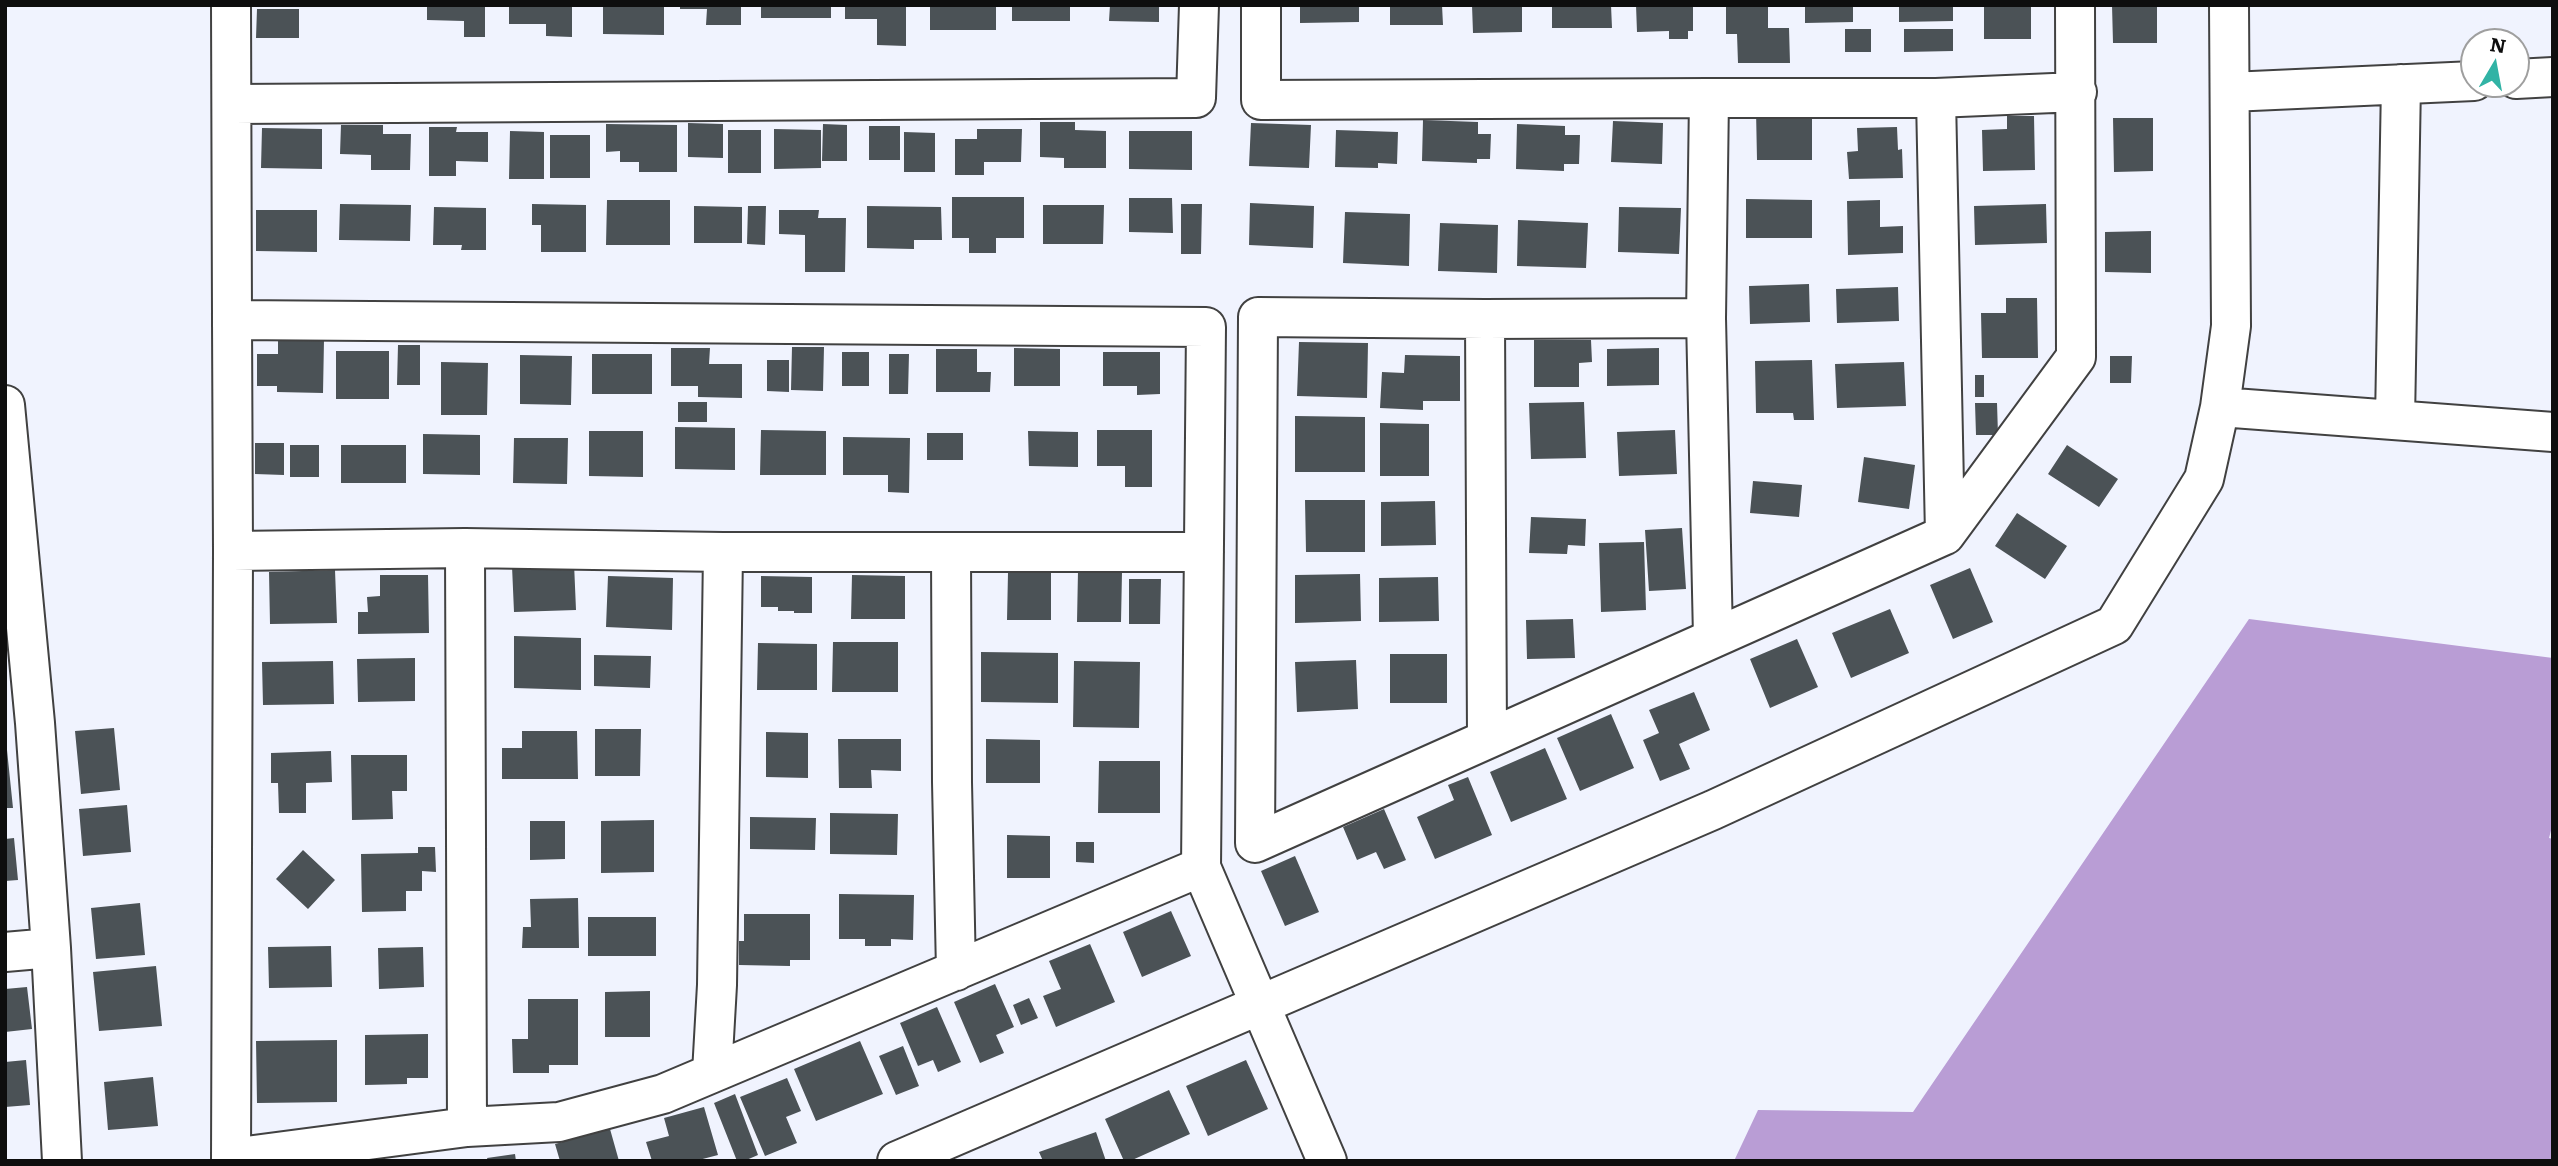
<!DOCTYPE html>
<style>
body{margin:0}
#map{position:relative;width:2558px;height:1166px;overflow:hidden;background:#f0f3fe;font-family:Literata,serif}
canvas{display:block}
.frame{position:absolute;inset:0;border:7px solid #0e0e0e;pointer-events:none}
.north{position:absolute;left:2460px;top:28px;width:70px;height:70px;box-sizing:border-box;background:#fff;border:2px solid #9f9f9f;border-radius:50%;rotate:10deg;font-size:19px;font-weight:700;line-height:28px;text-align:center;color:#0e0e0e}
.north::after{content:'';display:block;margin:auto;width:24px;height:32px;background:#31b3a5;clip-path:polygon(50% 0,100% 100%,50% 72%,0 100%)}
</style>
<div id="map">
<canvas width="2558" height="1166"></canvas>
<div class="frame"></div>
<div class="north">N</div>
</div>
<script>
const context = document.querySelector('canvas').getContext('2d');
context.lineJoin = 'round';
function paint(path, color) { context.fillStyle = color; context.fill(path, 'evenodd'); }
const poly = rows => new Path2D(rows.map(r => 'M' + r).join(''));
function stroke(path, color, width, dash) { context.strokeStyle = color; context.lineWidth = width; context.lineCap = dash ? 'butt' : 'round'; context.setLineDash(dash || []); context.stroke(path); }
const forest = poly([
 [2249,619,2553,658,2553,823,2549,838,2553,839,2553,1161,1734,1161,1758,1110,1913,1112]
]);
const building = poly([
 [427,5,485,5,485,37,464,37,464,21,427,20],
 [509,5,572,5,572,37,546,36,546,24,509,24],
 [603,5,664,5,664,35,603,34],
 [680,5,741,5,741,25,706,25,707,9,680,9],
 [761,5,831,5,831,18,761,18],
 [845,5,906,5,906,46,877,45,877,19,845,19],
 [930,5,996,5,996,30,930,30],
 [1012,5,1070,5,1070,21,1012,21],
 [1110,5,1159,5,1159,22,1109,21],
 [1300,5,1359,5,1359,22,1300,23],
 [1390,5,1442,5,1443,25,1390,25],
 [1472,5,1522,5,1522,32,1473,33],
 [1552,5,1611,5,1612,28,1552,28],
 [1636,5,1693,5,1693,31,1688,31,1688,39,1669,39,1669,31,1637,32],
 [1726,5,1768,5,1768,28,1789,28,1790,63,1738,63,1737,34,1726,34],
 [1805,5,1853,5,1853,22,1805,23],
 [1899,5,1953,5,1953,21,1899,22],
 [1984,5,2031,5,2031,39,1984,39],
 [2112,5,2157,5,2157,43,2113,43],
 [257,9,299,9,299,38,256,38],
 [1845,29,1871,29,1871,52,1845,52],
 [1904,29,1953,29,1953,51,1904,52],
 [1756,110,1812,110,1812,160,1757,160],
 [2007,116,2034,116,2035,170,1983,171,1982,130,2007,129],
 [2113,118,2153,118,2153,171,2114,172],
 [1423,120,1478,122,1478,134,1491,134,1490,159,1477,159,1477,163,1422,161],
 [1613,121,1663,123,1662,164,1611,162],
 [1040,122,1075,122,1075,130,1106,131,1106,168,1064,168,1064,158,1040,157],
 [688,123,723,124,723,158,688,157],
 [1251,123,1311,125,1309,168,1249,166],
 [606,124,677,125,677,172,639,172,639,162,620,162,620,151,606,152],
 [823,124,847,125,847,161,822,161],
 [1517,124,1565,126,1565,135,1580,135,1579,164,1564,164,1564,171,1516,169],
 [341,125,383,125,383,134,411,134,410,170,371,170,371,155,340,154],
 [869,126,900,126,900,160,869,160],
 [429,127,457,127,456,132,488,132,488,162,456,161,456,176,429,176],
 [1897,127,1898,150,1902,149,1903,178,1849,179,1847,152,1858,151,1857,128],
 [262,128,322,129,322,169,261,168],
 [774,129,821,130,821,168,774,169],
 [977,129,1022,129,1021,162,984,162,984,175,955,175,955,139,977,139],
 [728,130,761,130,761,173,728,173],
 [1336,130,1398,132,1397,164,1378,163,1378,168,1335,167],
 [510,131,544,132,544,179,509,179],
 [1129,131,1192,131,1192,170,1129,169],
 [904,132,935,133,935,172,904,172],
 [550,135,590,135,590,178,550,178],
 [952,197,1024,197,1024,238,996,238,996,253,969,253,969,238,952,238],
 [1129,198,1172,198,1173,233,1129,232],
 [1746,199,1812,200,1812,238,1746,238],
 [607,200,670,200,670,245,606,245],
 [1880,200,1880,227,1903,226,1903,253,1848,255,1847,201],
 [1250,203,1314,206,1313,248,1249,245],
 [340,204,411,205,410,241,339,240],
 [532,204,586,205,586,252,541,252,541,225,532,225],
 [1181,204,1202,204,1201,254,1181,254],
 [2046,204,2047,243,1975,245,1974,206],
 [1043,205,1104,205,1103,244,1043,244],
 [694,206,742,207,742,243,694,243],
 [748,206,766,206,765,245,747,244],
 [867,206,941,207,942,240,914,240,914,249,867,248],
 [434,207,486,208,486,250,461,250,462,245,433,245],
 [1619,207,1681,208,1679,254,1618,252],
 [256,210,317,210,317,252,256,251],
 [779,210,819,210,818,218,846,218,845,272,805,272,805,235,779,234],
 [1345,212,1410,214,1409,266,1343,263],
 [1518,220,1588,223,1586,268,1517,266],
 [1440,223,1498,225,1497,273,1438,271],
 [2151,231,2151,273,2105,272,2105,232],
 [1809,284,1810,322,1750,324,1749,286],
 [1898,287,1899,321,1837,323,1836,289],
 [2006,298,2037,298,2038,358,1982,358,1981,313,2006,313],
 [278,340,324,340,323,393,277,392,277,386,257,386,257,354,278,354],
 [1534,340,1591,340,1592,362,1579,363,1579,387,1534,387],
 [1299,342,1368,343,1367,398,1297,396],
 [398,345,420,345,420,385,397,385],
 [792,347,824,347,823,391,791,390],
 [671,348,710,348,709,364,742,364,742,398,698,397,698,386,671,386],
 [1014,348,1060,349,1060,386,1014,386],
 [1659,348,1659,385,1607,386,1607,349],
 [936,349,977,349,977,372,991,372,990,392,936,392],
 [336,351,389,351,389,399,336,399],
 [842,352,869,352,869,386,842,386],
 [1103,352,1160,352,1160,394,1137,395,1137,386,1103,386],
 [592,354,652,354,652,394,592,394],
 [889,354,909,354,908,394,889,394],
 [520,355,572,356,571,405,520,404],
 [1405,355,1460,356,1460,401,1423,401,1423,410,1380,408,1382,372,1404,373],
 [2110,356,2132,356,2131,383,2110,383],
 [767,360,789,360,789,392,767,391],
 [1812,360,1814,420,1794,420,1793,413,1756,413,1755,361],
 [441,362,488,363,487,415,441,415],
 [1904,362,1906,406,1837,408,1835,364],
 [1975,375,1984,375,1984,397,1975,397],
 [678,402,707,402,707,422,678,422],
 [1584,402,1586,458,1531,459,1529,403],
 [1975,403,1997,403,1998,435,1976,435],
 [1295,416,1365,417,1365,472,1295,472],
 [1380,423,1429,424,1429,476,1380,476],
 [675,427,735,428,735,470,675,469],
 [761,430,826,431,826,475,760,475],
 [1097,430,1152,430,1152,487,1125,487,1125,466,1097,466],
 [1675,430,1677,474,1619,476,1617,432],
 [589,431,643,431,643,477,589,476],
 [1028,431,1078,432,1078,467,1029,466],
 [927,433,963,433,963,460,927,460],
 [423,434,480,435,480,475,423,474],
 [843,437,910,438,909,493,888,492,888,475,843,475],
 [514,438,568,438,567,484,513,483],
 [255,443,284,443,284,475,255,474],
 [290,445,319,445,319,477,290,477],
 [341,445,406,445,406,483,341,483],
 [2067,445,2118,479,2099,507,2048,474],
 [1864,457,1915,465,1909,509,1858,502],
 [1753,481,1802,485,1799,517,1750,513],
 [1305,500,1365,500,1365,552,1306,552],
 [1435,501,1436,545,1381,546,1381,502],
 [2017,513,2067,546,2045,579,1995,546],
 [1531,517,1586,519,1585,546,1568,545,1567,554,1529,553],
 [1682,528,1686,589,1649,591,1645,530],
 [1644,542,1646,610,1601,612,1599,543],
 [574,563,576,610,514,612,512,566],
 [1970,568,1993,622,1953,639,1930,585],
 [335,570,337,623,270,624,269,572],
 [1078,571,1122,572,1121,622,1077,622],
 [1008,573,1051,573,1051,620,1007,620],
 [1360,574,1361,621,1295,623,1295,575],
 [380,575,428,575,429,633,358,634,358,612,368,612,367,597,380,596],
 [852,575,905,576,905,619,851,619],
 [608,576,673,578,672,630,606,627],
 [761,576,812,577,812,613,794,613,794,611,778,611,778,607,761,607],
 [1438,577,1439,621,1379,622,1379,578],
 [1129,579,1161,579,1160,624,1129,624],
 [1890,609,1909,653,1851,678,1832,633],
 [1573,619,1575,658,1527,659,1526,620],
 [514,636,581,638,581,690,514,688],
 [1797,639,1818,687,1770,708,1750,659],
 [833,642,898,642,898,692,832,692],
 [758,643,817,644,817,690,757,690],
 [981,652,1058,653,1058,703,981,702],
 [1390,654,1447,654,1447,703,1390,703],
 [594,655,651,656,650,688,594,686],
 [415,658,415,701,358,702,357,659],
 [1356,660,1358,709,1297,712,1295,662],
 [333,661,334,704,263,705,262,662],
 [1074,661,1140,662,1139,728,1073,727],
 [1694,692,1710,730,1679,744,1690,769,1660,781,1643,740,1659,733,1649,710],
 [1611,714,1634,768,1580,791,1557,738],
 [114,728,120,790,81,794,75,731],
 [595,729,641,729,640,776,595,776],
 [522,731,577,731,578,779,502,779,502,748,522,748],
 [766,732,808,733,808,778,766,777],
 [838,739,901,739,901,771,871,770,872,788,839,788],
 [986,739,1040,740,1040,783,986,783],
 [1545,748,1567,799,1511,822,1490,772],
 [5,750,7,750,13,808,5,808],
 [331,751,332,782,306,783,306,813,279,813,278,783,271,783,271,753],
 [351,755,407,755,407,791,392,791,393,819,352,820],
 [1099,761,1160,761,1160,813,1098,813],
 [1468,777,1492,835,1435,859,1417,817,1454,800,1448,785],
 [127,805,131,852,83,856,79,809],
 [1384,809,1406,860,1384,869,1376,852,1357,860,1343,827],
 [830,813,898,814,897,855,830,854],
 [750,817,816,818,815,850,750,849],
 [654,820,654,872,601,873,601,821],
 [530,821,565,821,565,859,530,860],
 [1007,835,1050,836,1050,878,1007,878],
 [14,838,18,880,5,881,5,839],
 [1076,842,1094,842,1094,863,1076,862],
 [418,847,435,847,436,872,422,871,422,891,406,891,406,911,362,912,361,854,418,853],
 [303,850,335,880,308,909,276,879],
 [1295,856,1319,912,1285,926,1261,871],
 [839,894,914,895,913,940,891,939,891,946,865,946,865,939,839,939],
 [578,898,579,948,522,948,523,927,531,927,530,899],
 [140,903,145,955,96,959,91,908],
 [1171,911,1191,956,1142,977,1123,932],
 [744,914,810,914,810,960,790,960,790,966,739,965,739,941,744,941],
 [588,917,656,917,656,956,588,956],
 [1090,944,1115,1002,1056,1027,1043,996,1061,989,1049,961],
 [331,946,332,987,269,988,268,947],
 [423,947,424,987,379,989,378,948],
 [156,966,162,1026,99,1031,93,972],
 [995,984,1014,1027,996,1035,1004,1053,980,1063,954,1002],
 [27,987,32,1029,5,1032,5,989],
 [650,991,650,1037,605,1037,605,992],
 [1029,998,1038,1018,1021,1025,1013,1005],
 [528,999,578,999,578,1065,549,1065,549,1073,513,1073,512,1039,528,1039],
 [937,1007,961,1062,938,1072,933,1060,918,1066,900,1023],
 [428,1034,428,1078,407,1078,407,1084,365,1085,365,1035],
 [337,1040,337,1102,257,1103,256,1041],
 [860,1041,883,1094,816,1121,794,1069],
 [903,1046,919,1086,896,1095,879,1056],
 [26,1060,30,1105,5,1107,5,1062],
 [1246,1060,1268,1109,1208,1136,1186,1086],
 [153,1077,158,1126,108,1130,104,1082],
 [787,1078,801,1111,786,1117,797,1143,765,1156,740,1097],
 [1169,1090,1190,1134,1130,1161,1124,1161,1105,1119],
 [735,1094,758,1155,744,1161,737,1161,714,1103],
 [704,1107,718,1155,695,1161,652,1161,646,1142,669,1136,664,1118],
 [610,1129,619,1161,560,1161,555,1144],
 [1096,1132,1106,1161,1043,1161,1039,1152],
 [515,1154,516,1161,488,1161,487,1158]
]);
const minor = poly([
 [231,5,232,320],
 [1261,5,1261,100,1709,98,1706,318,1485,319,1258,317,1255,843,1945,535,2076,357,2075,5],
 [2516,79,2553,77],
 [2230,92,2474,81],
 [1709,98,1936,98,2077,92],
 [1936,98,1945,535],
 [233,104,1196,98,1199,5],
 [1706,318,1713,637],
 [1485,319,1487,738],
 [5,405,35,723,51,948,62,1161],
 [2220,407,2553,432],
 [2395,420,2401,84],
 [465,548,467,1127],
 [233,551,465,548,723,552,1204,552],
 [951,552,952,782,956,971],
 [1201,867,1327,1161],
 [5,952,51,948],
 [712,1073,717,985,723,552],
 [231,1158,467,1127,559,1122,663,1094,1201,867,1206,327,232,320,233,551,231,1158,231,1161],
 [897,1161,1713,810,2114,625,2204,479,2220,407,2231,326,2229,5]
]);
paint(forest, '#b99dd5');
paint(building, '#4b5256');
stroke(minor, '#414141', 42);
stroke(minor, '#fff', 38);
</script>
